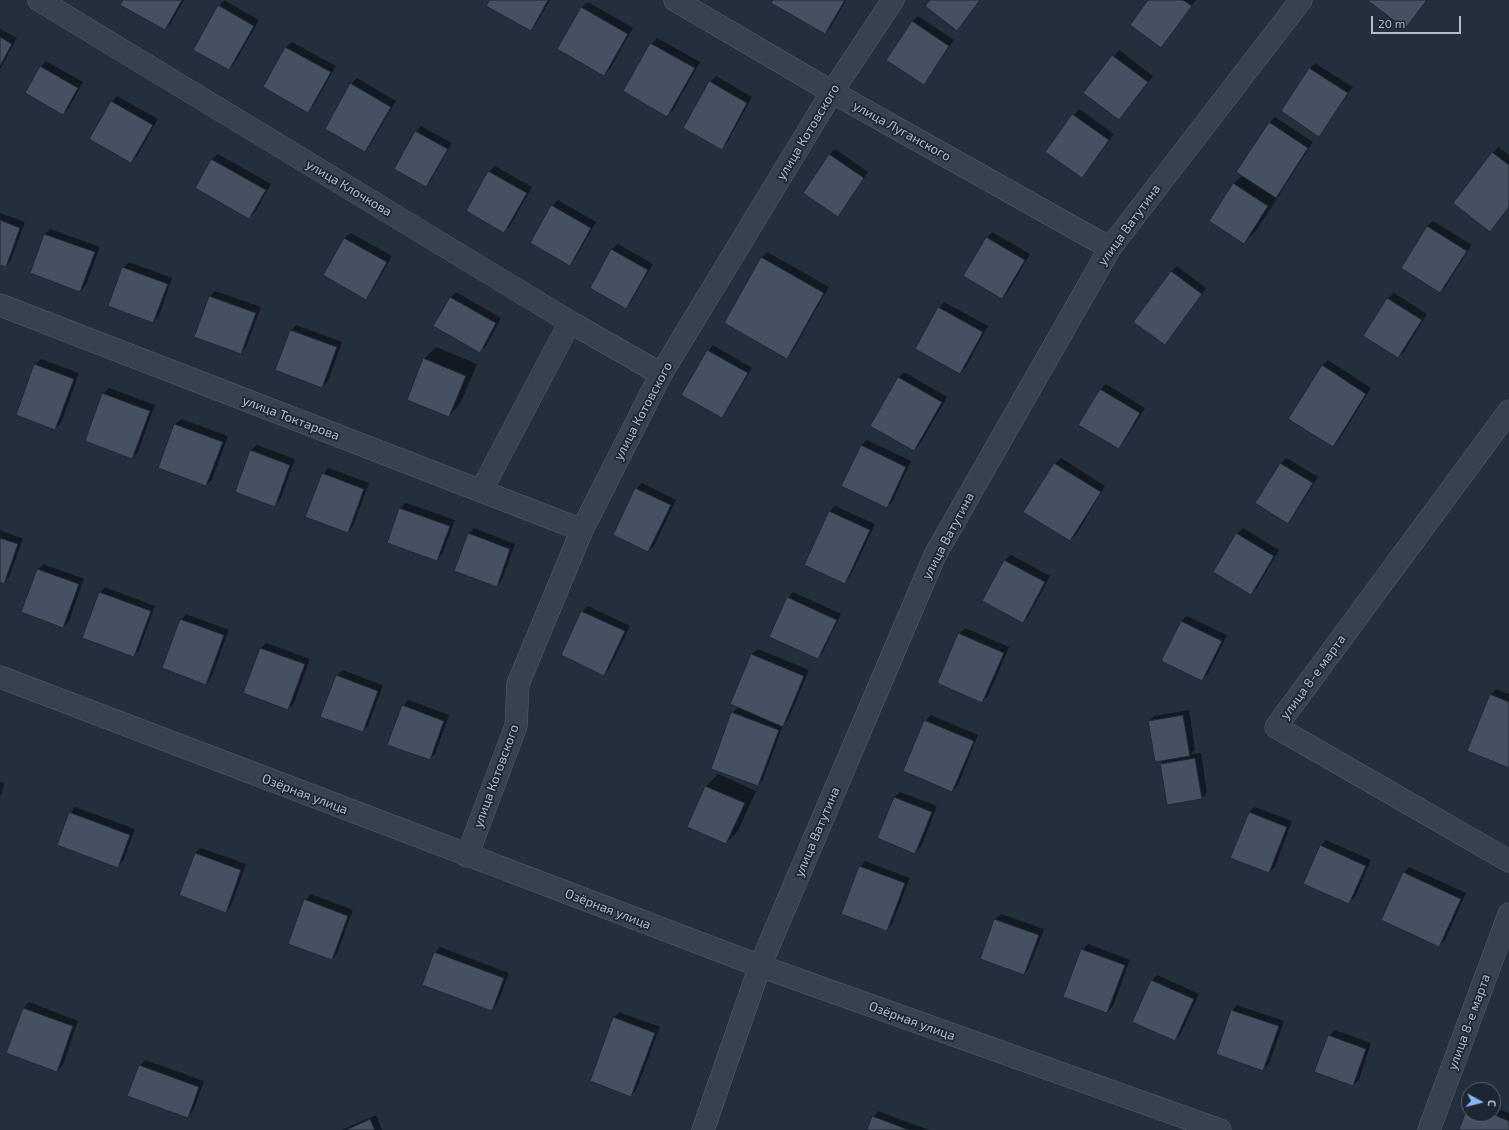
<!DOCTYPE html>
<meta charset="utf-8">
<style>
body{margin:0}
#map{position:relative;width:1509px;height:1130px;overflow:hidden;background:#242f3e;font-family:"Exo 2",sans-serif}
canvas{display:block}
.north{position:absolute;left:1461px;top:1082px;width:40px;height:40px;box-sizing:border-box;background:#1d2633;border:1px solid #59626f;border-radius:50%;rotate:97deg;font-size:11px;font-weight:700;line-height:16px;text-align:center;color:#b4bcc9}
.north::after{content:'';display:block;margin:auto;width:14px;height:18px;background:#8ab4f8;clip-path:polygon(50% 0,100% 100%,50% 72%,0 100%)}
.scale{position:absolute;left:1371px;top:16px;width:90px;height:18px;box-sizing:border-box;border:2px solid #b4bcc9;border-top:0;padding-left:5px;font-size:12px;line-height:14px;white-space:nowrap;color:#b4bcc9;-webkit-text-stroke:3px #1d2633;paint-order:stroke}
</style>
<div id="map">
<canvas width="1509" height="1130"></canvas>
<div class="north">С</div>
<div class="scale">20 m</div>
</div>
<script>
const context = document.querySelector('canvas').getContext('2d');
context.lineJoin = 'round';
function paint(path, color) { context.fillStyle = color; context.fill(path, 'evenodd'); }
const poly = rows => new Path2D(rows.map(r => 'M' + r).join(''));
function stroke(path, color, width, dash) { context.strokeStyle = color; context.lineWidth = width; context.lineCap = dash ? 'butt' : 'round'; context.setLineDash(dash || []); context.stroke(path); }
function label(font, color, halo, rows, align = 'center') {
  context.font = font + ' "Exo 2",sans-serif'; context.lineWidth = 3.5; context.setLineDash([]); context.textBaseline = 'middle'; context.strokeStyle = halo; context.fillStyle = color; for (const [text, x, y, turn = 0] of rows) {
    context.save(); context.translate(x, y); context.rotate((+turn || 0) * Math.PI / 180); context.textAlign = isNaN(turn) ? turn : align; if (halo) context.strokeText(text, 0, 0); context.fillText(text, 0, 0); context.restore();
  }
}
const shadow = poly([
 [124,0,184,0,171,23,165,29],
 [224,0,259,20,234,64,228,69,219,6],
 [491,0,550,0,536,24,531,30],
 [774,0,846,0,831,27,825,33],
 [931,0,980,0,957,29],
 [1149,0,1196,0,1161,46],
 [1369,0,1428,0,1405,28],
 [588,2,633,28,610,69,604,75,558,49,582,7],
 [918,16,954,40,924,83,912,22],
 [0,29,17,38,0,69],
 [657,38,700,62,673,110,667,115,625,91,651,44],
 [292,42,336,66,313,106,308,111,264,87,286,47],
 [1119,50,1153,76,1119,119,1085,93],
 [46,61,83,82,69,108,63,114,41,67],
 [1315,63,1353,87,1319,135,1282,111,1310,68],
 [716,76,752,97,727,143,721,148,710,82],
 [357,78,396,101,370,145,365,151,351,84],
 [117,96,158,119,137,156,131,162,112,102],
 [1079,109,1114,134,1082,177,1047,152],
 [1275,117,1313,142,1256,231,1244,242,1210,220,1234,183,1243,175,1269,123],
 [421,126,452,143,431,180,426,186,395,168,416,131],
 [1498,147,1509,155,1509,207,1490,231,1454,203],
 [835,149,868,172,838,215,829,155],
 [218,154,271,184,255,212,249,218,196,188,212,159],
 [495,166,532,187,510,226,504,231,467,210,489,172],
 [558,200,596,222,575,259,570,265,552,206],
 [0,213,25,222,11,260,6,266,0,264],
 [1433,221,1472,245,1446,286,1440,292,1427,226],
 [50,229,100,247,86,285,80,291,31,273,45,234],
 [992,232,1030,254,1008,292,1002,297,987,238],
 [351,233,392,256,371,293,366,298,324,275,345,238],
 [618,244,653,264,631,302,626,308,591,287,612,249],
 [767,252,829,287,792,352,787,358,725,323,762,257],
 [129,262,172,278,159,316,153,322,123,268],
 [1177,266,1206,288,1170,338,1171,272],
 [215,291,261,307,246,347,240,353,210,296],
 [456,292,501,318,486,346,480,351,450,298],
 [1394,293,1427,314,1404,352,1398,357,1364,335,1388,298],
 [944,302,988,326,966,367,960,373,939,308],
 [296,325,342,342,328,381,322,387,290,331],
 [713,345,752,368,727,411,722,417,708,351],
 [436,347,477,364,460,404,449,416,424,359],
 [41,359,79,373,61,423,55,429,35,365],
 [1328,360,1371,388,1339,440,1333,446,1322,366],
 [904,372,947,397,920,444,914,450,898,378],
 [1106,384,1145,408,1124,442,1119,448,1100,390],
 [109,388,155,405,138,452,132,458,103,394],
 [181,419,228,436,212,480,206,485,159,468,175,424],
 [867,440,911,461,892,502,886,507,861,445],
 [257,445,295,459,280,500,275,505,251,450],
 [1061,458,1105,486,1076,535,1070,540,1055,464],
 [1287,458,1318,477,1293,517,1288,522,1256,503,1281,463],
 [328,468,369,483,353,526,348,532,323,474],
 [642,483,676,500,654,546,648,551,636,489],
 [406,503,455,520,442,554,437,560,388,542,400,508],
 [835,506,875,524,850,577,845,583,830,511],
 [474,528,515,544,502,580,497,586,468,534],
 [1243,528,1279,550,1257,588,1251,594,1237,534],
 [0,530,23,539,9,577,3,583,0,581],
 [1011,555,1050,576,1028,617,1023,622,983,601,1005,560],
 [43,564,84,579,69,621,63,627,22,612,38,569],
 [105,587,155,606,139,650,134,656,100,593],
 [793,592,841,614,823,652,818,658,788,598],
 [588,606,630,626,609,669,604,674,582,612],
 [186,614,229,630,211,678,206,684,181,620],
 [1187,616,1227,635,1208,674,1202,680,1162,660,1181,621],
 [965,628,1009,647,988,696,982,701,959,634],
 [266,643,310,659,294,703,288,709,244,693,261,648],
 [758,649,809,670,788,720,783,725,763,779,758,785,732,713,738,707,732,704,752,654],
 [342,670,383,685,368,726,363,731,336,676],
 [1496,689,1509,694,1509,767,1490,695],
 [408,700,449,715,435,754,429,759,403,706],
 [1189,710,1195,750,1191,754,1201,753,1207,793,1202,798,1161,764,1165,760,1149,722,1154,716],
 [931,715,978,735,958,785,952,791,925,721],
 [718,774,756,791,738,831,726,843,688,826,706,786],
 [0,782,5,783,0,797],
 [900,792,937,806,921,847,915,852,894,797],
 [75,807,135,829,123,861,118,866,70,813],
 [1255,807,1292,821,1275,867,1269,872,1249,812],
 [1326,840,1371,860,1355,897,1349,903,1320,846],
 [201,848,246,864,231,906,225,912,195,853],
 [865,861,910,878,892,924,886,930,860,867],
 [1409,867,1466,893,1445,940,1439,945,1404,873],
 [311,894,353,910,337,953,332,959,305,900],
 [1001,914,1044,929,1029,968,1024,974,995,919],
 [1088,944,1130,960,1113,1006,1107,1012,1082,950],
 [440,947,509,973,497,1004,491,1009,435,953],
 [1157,975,1199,994,1180,1035,1175,1040,1152,980],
 [29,1002,78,1021,63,1065,57,1071,7,1052,24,1008],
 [1237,1005,1284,1021,1269,1064,1263,1069,1232,1011],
 [619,1012,660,1027,636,1090,631,1095,613,1018],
 [1335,1030,1371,1043,1359,1080,1353,1085,1329,1036],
 [145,1060,204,1081,193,1111,187,1117,140,1066],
 [1469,1106,1469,1114,1493,1114,1493,1107,1509,1113,1509,1130,1460,1130],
 [878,1111,929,1130,868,1130,873,1117],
 [376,1115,382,1130,341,1130]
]);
const building = poly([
 [123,0,182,0,165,30,120,5,123,0],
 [490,0,548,0,531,31,486,6,490,0],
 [773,0,845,0,825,34,771,3,773,0],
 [930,0,980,0,957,31,925,6,930,0],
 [1148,0,1183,0,1192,6,1161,48,1130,25,1148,0],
 [1367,0,1427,0,1405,29,1367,0],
 [218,5,254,26,229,70,193,50,218,5],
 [581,7,628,34,604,76,557,49,581,7],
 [912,21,949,46,924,85,886,60,912,21],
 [0,37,12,44,0,66,0,37],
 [650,43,695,68,667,117,623,91,650,43],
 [285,47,331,72,308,113,263,87,285,47],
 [1112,55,1148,82,1119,120,1083,93,1112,55],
 [40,66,78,88,63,115,25,93,40,66],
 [1309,68,1348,93,1319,137,1281,111,1309,68],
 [709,81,747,103,722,150,683,128,709,81],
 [350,83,391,107,365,152,325,129,350,83],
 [111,101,153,125,131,163,89,139,111,101],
 [1072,114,1109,140,1082,178,1045,152,1072,114],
 [1269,122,1308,148,1276,198,1236,172,1269,122],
 [415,131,448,149,426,187,394,169,415,131],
 [1492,152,1509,165,1509,207,1490,232,1453,203,1492,152],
 [829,154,864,178,838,217,803,193,829,154],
 [211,159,266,190,249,219,195,188,211,159],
 [488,171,527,193,504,233,466,211,488,171],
 [1233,183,1268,206,1244,244,1209,221,1233,183],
 [551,205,591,228,570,266,530,243,551,205],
 [0,220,20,228,6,267,0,265,0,220],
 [1427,226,1467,251,1440,293,1401,268,1427,226],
 [44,234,95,252,80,292,30,273,44,234],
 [986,237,1025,260,1002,299,963,276,986,237],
 [344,238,387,262,366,300,323,275,344,238],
 [611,249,648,270,626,309,590,288,611,249],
 [761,257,824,293,787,359,724,323,761,257],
 [122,267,168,284,153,323,108,306,122,267],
 [1171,271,1202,294,1165,345,1133,322,1171,271],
 [209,296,256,313,241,354,194,337,209,296],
 [450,297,496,323,480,353,433,326,450,297],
 [1387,298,1422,320,1398,358,1363,336,1387,298],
 [938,307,983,332,960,374,915,349,938,307],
 [290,330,337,347,322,388,275,370,290,330],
 [707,350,748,373,722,418,681,395,707,350],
 [423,358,466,376,449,417,407,400,423,358],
 [34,364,74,379,55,430,16,415,34,364],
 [1322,365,1366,394,1333,447,1288,419,1322,365],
 [898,377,942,402,914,451,870,426,898,377],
 [1100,389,1140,413,1119,449,1078,425,1100,389],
 [102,393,150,411,132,459,85,441,102,393],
 [174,424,223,442,206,486,158,468,174,424],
 [861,445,906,467,887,508,841,486,861,445],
 [250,450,290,465,275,507,235,492,250,450],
 [1054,463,1101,492,1070,541,1023,512,1054,463],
 [1280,463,1313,483,1288,524,1255,503,1280,463],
 [322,473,364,489,348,533,305,517,322,473],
 [635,488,671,505,648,552,613,535,635,488],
 [399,508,450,526,437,561,387,543,399,508],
 [829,511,870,530,845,584,804,565,829,511],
 [468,533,510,549,497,587,454,571,468,533],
 [1236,533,1274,556,1251,595,1213,572,1236,533],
 [0,538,18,544,4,584,0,582,0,538],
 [1004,560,1045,582,1023,623,982,601,1004,560],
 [37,569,79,584,63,628,21,612,37,569],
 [99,592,151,611,134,657,82,638,99,592],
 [787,597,837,620,818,659,769,637,787,597],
 [581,611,625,631,604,676,561,655,581,611],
 [180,619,224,635,206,685,162,668,180,619],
 [1181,621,1222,641,1202,681,1161,661,1181,621],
 [958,633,1004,653,982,703,937,683,958,633],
 [260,648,305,664,288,710,243,693,260,648],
 [751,654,804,676,783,727,730,704,751,654],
 [336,675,378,691,363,732,320,717,336,675],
 [1490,694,1509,702,1509,768,1467,751,1490,694],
 [402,705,444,721,430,760,387,745,402,705],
 [731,712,779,730,758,786,711,769,731,712],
 [1183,715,1190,756,1155,762,1148,721,1183,715],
 [924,720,974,741,952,792,903,771,924,720],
 [1195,758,1202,799,1167,805,1160,764,1195,758],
 [705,786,745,803,726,844,687,827,705,786],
 [894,797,932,812,915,854,877,838,894,797],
 [69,812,130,835,118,868,57,845,69,812],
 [1249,812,1287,827,1269,873,1230,858,1249,812],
 [1320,845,1366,866,1349,904,1303,884,1320,845],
 [195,853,241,870,226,913,179,895,195,853],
 [859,866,905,883,887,931,841,914,859,866],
 [1403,872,1461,899,1439,947,1381,920,1403,872],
 [304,899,348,916,332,960,288,944,304,899],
 [994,919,1039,935,1024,975,980,959,994,919],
 [1081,949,1125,965,1107,1013,1063,997,1081,949],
 [434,952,504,978,492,1011,422,985,434,952],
 [1151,980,1194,999,1175,1041,1132,1022,1151,980],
 [23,1008,73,1026,57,1072,6,1053,23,1008],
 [1231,1010,1279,1026,1263,1071,1216,1054,1231,1010],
 [613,1017,655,1033,631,1097,590,1081,613,1017],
 [1328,1035,1366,1049,1353,1086,1314,1072,1328,1035],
 [139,1065,199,1087,188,1118,127,1096,139,1065],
 [1468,1105,1469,1114,1492,1114,1509,1121,1509,1130,1459,1130,1468,1105],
 [872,1116,909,1130,867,1130,872,1116],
 [370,1119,375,1130,346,1130,370,1119]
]);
const minor = poly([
 [39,0,570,322,661,374],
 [675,0,832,92,1110,248],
 [0,305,582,530],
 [1509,411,1276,727,1509,861],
 [481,491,570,322],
 [0,677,760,966,1220,1130],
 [467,856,516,726,518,684,582,530,661,374,832,92,893,0],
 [703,1130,760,966,935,555,1110,248,1301,0],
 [1429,1130,1509,914]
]);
const streetNames = [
 ["улица Луганского",902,131,29],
 ["улица Котовского",808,132,-59],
 ["улица Клочкова",349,188,31],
 ["улица Ватутина",1129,225,-54],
 ["улица Котовского",643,411,-62],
 ["улица Токтарова",291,418,21],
 ["улица Ватутина",948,536,-62],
 ["улица 8-е марта",1313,677,-54],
 ["улица Котовского",496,776,-70],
 ["Озёрная улица",305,794,21],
 ["улица Ватутина",817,832,-67],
 ["Озёрная улица",608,909,21],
 ["Озёрная улица",912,1021,20],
 ["улица 8-е марта",1469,1022,-70]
];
paint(shadow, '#0007');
paint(building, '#455162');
stroke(building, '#1f2835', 1);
stroke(minor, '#565f6c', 23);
stroke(minor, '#38414e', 22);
label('13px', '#b4bcc9', '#1d2633', streetNames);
</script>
